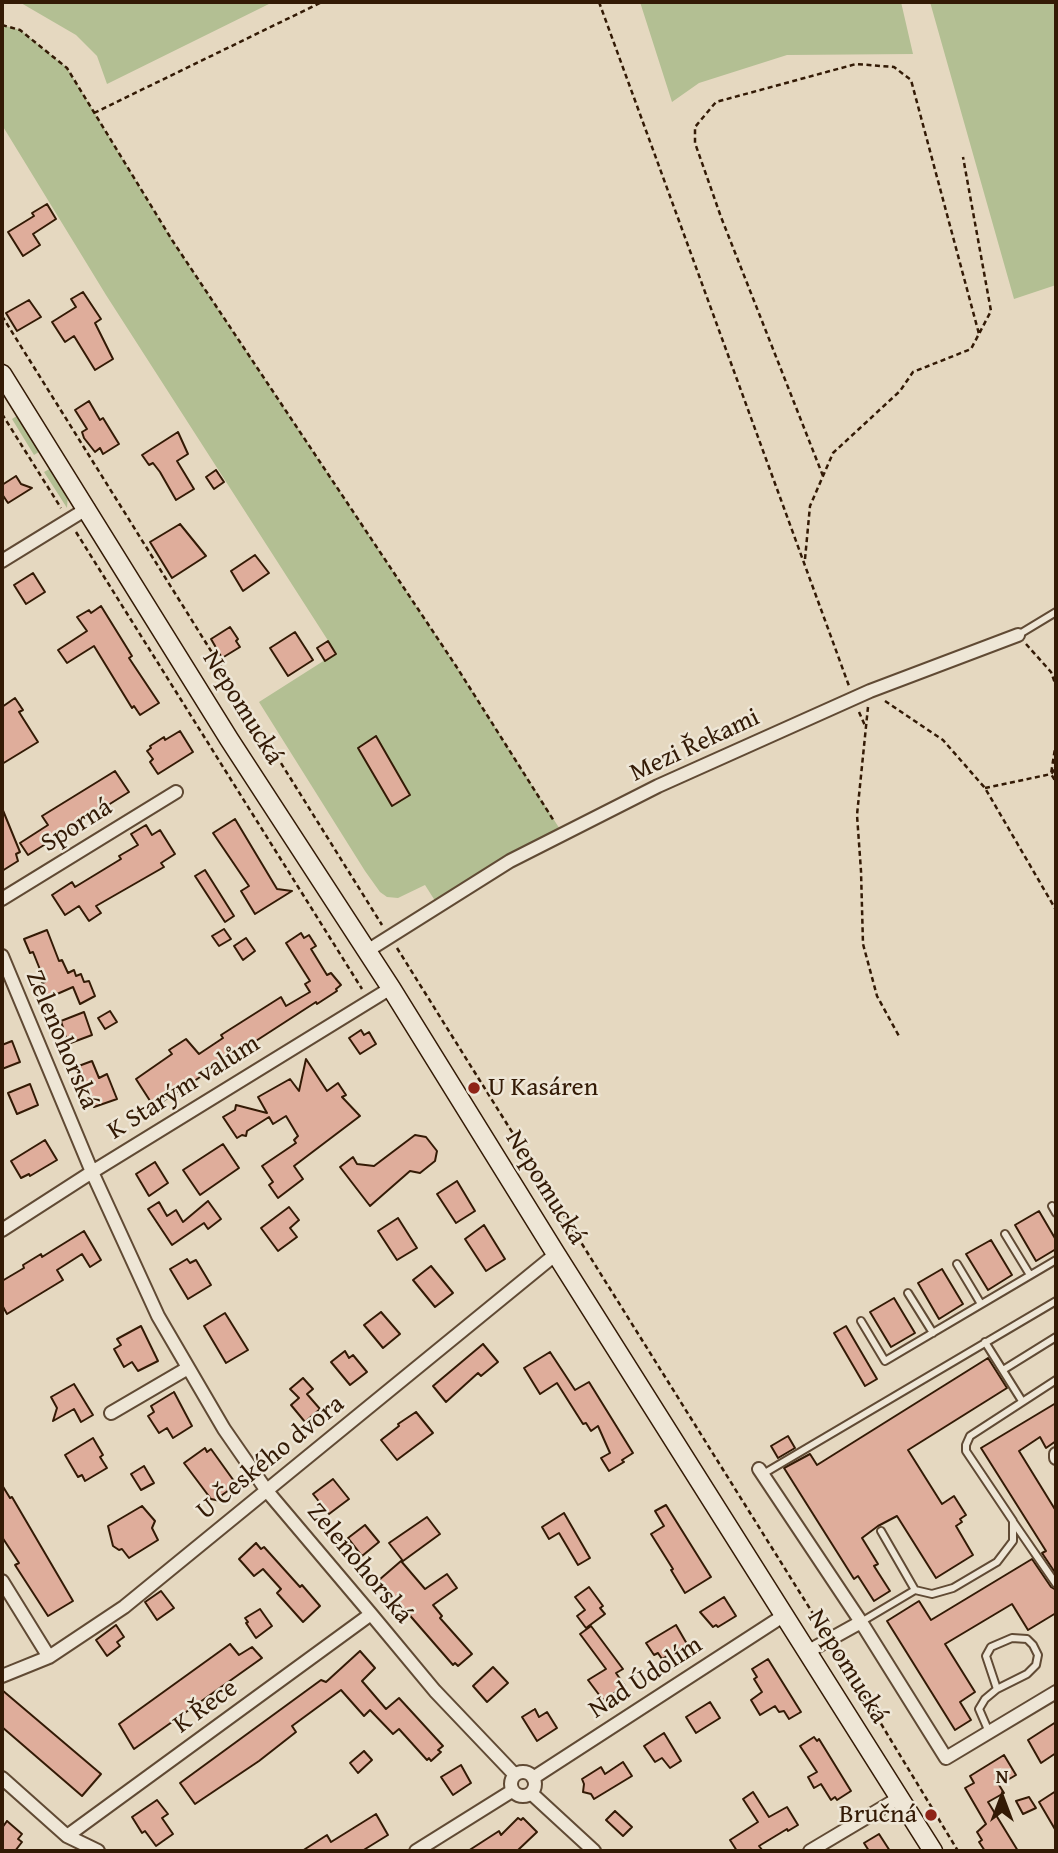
<!DOCTYPE html>
<meta charset="utf-8">
<style>
body{margin:0}
#map{position:relative;width:1058px;height:1853px;overflow:hidden;background:#e5d8c0;font-family:"Gentium Book Plus",serif}
canvas{display:block}
.frame{position:absolute;inset:0;border:4px solid #331a05;pointer-events:none}
.north{position:absolute;left:967px;top:1762px;width:70px;height:70px;-webkit-text-stroke:5px #eee6d6;paint-order:stroke;rotate:0deg;font-size:19px;font-weight:700;line-height:28px;text-align:center;color:#331a05}
.north::after{content:'';display:block;margin:auto;width:24px;height:32px;background:#331a05;clip-path:polygon(50% 0,100% 100%,50% 72%,0 100%)}
</style>
<div id="map">
<canvas width="1058" height="1853"></canvas>
<div class="frame"></div>
<div class="north">N</div>
</div>
<script>
const context = document.querySelector('canvas').getContext('2d');
context.lineJoin = 'round';
function paint(path, color) { context.fillStyle = color; context.fill(path, 'evenodd'); }
const shape = rows => new Path2D(rows.map(r => 'M' + r).join(''));
function stroke(path, color, width, dash) { context.strokeStyle = color; context.lineWidth = width; context.lineCap = dash ? 'butt' : 'round'; context.setLineDash(dash || []); context.stroke(path); }
function label(font, color, halo, rows, align = 'center') {
  context.font = font + ' "Gentium Book Plus",serif'; context.lineWidth = 5; context.setLineDash([]); context.textBaseline = 'middle'; context.strokeStyle = halo; context.fillStyle = color; for (const [text, x, y, turn = 0] of rows) {
    context.save(); context.translate(x, y); context.rotate((+turn || 0) * Math.PI / 180); context.textAlign = isNaN(turn) ? turn : align; if (halo) context.strokeText(text, 0, 0); context.fillText(text, 0, 0); context.restore();
  }
}
paint(shape([
 [23,2,273,2,107,84,97,56,76,35,21,3],
 [640,2,901,2,913,54,787,55,699,83,672,102],
 [930,2,1056,2,1056,285,1014,299],
 [2,25,20,30,67,68,172,240,456,666,563,834,439,907,425,885,398,898,387,897,380,892,365,871,259,702,336,653,106,295,2,125],
 [20,414,42,450,34,455,12,419],
 [53,467,68,493,67,508,44,472]
]), '#b3bf93');
const building = shape([
 [47,204,56,219,33,234,40,245,23,256,8,232,34,216,32,213,47,204],
 [83,292,101,319,95,323,113,359,95,370,74,336,65,342,52,322,76,307,71,299,83,292],
 [29,300,41,317,17,331,6,313,29,300],
 [89,401,100,420,103,418,119,444,103,454,100,448,95,452,84,438,82,432,87,429,75,410,89,401],
 [178,432,188,454,177,461,194,489,176,500,160,472,153,463,149,465,142,455,178,432],
 [216,470,224,482,214,489,206,477,216,470],
 [16,476,21,484,32,488,8,503,2,494,2,485,16,476],
 [180,524,206,556,172,578,150,542,180,524],
 [255,555,269,573,243,591,231,571,255,555],
 [33,573,45,592,26,604,14,585,33,573],
 [101,606,132,656,129,658,159,703,140,715,134,706,132,708,94,646,67,663,58,650,87,631,77,617,89,610,91,613,101,606],
 [230,627,238,639,236,641,240,647,222,658,211,639,230,627],
 [295,632,313,660,288,676,270,648,295,632],
 [328,641,336,654,325,661,317,648,328,641],
 [15,698,23,710,19,712,38,742,2,764,2,707,15,698],
 [180,731,193,752,158,774,150,762,153,759,147,751,151,748,150,746,164,737,165,740,180,731],
 [376,736,410,795,392,806,358,748,376,736],
 [115,771,129,792,28,855,20,843,48,825,42,816,115,771],
 [2,808,20,852,16,854,18,861,2,871,2,808],
 [235,819,277,889,292,891,255,914,241,891,249,886,213,833,235,819],
 [146,825,152,835,160,830,175,854,161,863,164,867,96,906,101,913,89,921,79,906,65,915,52,895,72,882,75,887,121,859,119,856,138,845,131,834,146,825],
 [205,870,234,916,225,922,197,879,195,876,205,870],
 [224,929,231,939,219,946,212,936,224,929],
 [47,930,59,961,62,960,68,973,74,970,76,976,81,974,84,982,89,981,95,996,80,1004,73,987,48,998,42,983,45,982,33,952,30,953,24,939,47,930],
 [301,933,304,938,309,935,316,946,311,949,327,975,331,973,341,985,336,989,337,991,317,1004,316,1002,154,1107,136,1079,172,1054,169,1050,186,1039,199,1054,223,1038,221,1035,281,997,286,1006,310,992,305,984,310,981,286,943,301,933],
 [246,938,255,951,243,960,234,946,246,938],
 [110,1011,117,1022,105,1029,98,1018,110,1011],
 [84,1012,92,1035,68,1044,61,1021,84,1012],
 [361,1030,364,1035,369,1032,376,1044,360,1054,349,1038,361,1030],
 [12,1041,20,1062,2,1069,2,1045,12,1041],
 [306,1059,327,1091,338,1083,346,1095,342,1097,360,1116,294,1166,303,1179,278,1198,269,1185,273,1182,262,1166,296,1143,294,1140,298,1136,286,1116,273,1124,269,1117,247,1131,246,1136,242,1135,237,1138,223,1117,235,1110,236,1105,267,1113,258,1097,290,1079,299,1091,306,1059],
 [92,1061,99,1078,107,1074,117,1099,94,1107,76,1067,92,1061],
 [30,1084,38,1105,17,1114,8,1093,30,1084],
 [415,1135,426,1137,437,1151,435,1161,420,1173,410,1171,370,1206,340,1167,353,1157,357,1164,374,1166,415,1135],
 [45,1140,57,1160,30,1176,29,1174,21,1178,11,1161,45,1140],
 [223,1144,239,1168,200,1195,183,1170,223,1144],
 [155,1162,168,1183,149,1196,136,1174,155,1162],
 [457,1181,475,1211,456,1223,437,1194,457,1181],
 [208,1201,221,1219,208,1229,204,1223,172,1245,148,1209,159,1202,167,1216,176,1210,183,1222,208,1201],
 [289,1207,299,1220,290,1228,297,1237,278,1251,261,1228,289,1207],
 [1039,1211,1056,1240,1056,1249,1036,1261,1015,1225,1039,1211],
 [398,1218,417,1248,397,1260,378,1231,398,1218],
 [484,1225,505,1259,486,1271,465,1239,484,1225],
 [84,1231,101,1260,90,1267,82,1254,57,1270,63,1280,7,1314,2,1305,2,1281,24,1268,23,1265,41,1254,42,1257,84,1231],
 [991,1240,1012,1275,988,1290,966,1254,991,1240],
 [187,1259,190,1263,196,1260,211,1285,188,1299,170,1269,187,1259],
 [431,1266,453,1293,435,1307,413,1280,431,1266],
 [942,1269,963,1304,939,1319,918,1283,942,1269],
 [894,1298,915,1333,891,1347,870,1312,894,1298],
 [381,1312,400,1334,383,1348,364,1325,381,1312],
 [225,1313,248,1350,226,1363,204,1326,225,1313],
 [141,1326,158,1361,138,1371,132,1362,124,1367,114,1349,121,1345,117,1339,141,1326],
 [846,1326,877,1379,865,1386,834,1333,846,1326],
 [483,1344,498,1362,481,1376,478,1373,446,1402,433,1386,483,1344],
 [345,1351,349,1358,353,1355,367,1372,350,1385,331,1362,345,1351],
 [550,1352,575,1390,589,1382,633,1453,622,1460,624,1462,609,1471,601,1458,610,1453,598,1426,591,1431,586,1423,583,1424,557,1383,540,1394,524,1368,550,1352],
 [988,1358,1007,1388,908,1450,942,1504,954,1496,966,1515,960,1519,962,1522,956,1526,973,1555,936,1578,897,1516,878,1526,862,1538,878,1564,874,1566,890,1591,874,1601,858,1576,854,1579,784,1468,810,1454,817,1465,988,1358],
 [303,1378,313,1389,307,1394,320,1409,305,1422,291,1405,299,1398,290,1389,303,1378],
 [74,1384,93,1415,81,1422,74,1409,53,1421,57,1408,51,1397,74,1384],
 [174,1392,192,1426,173,1438,167,1428,159,1433,148,1416,154,1412,151,1406,174,1392],
 [1056,1403,1056,1441,1046,1448,1040,1437,1019,1451,1056,1511,1056,1574,1042,1553,1046,1551,981,1448,1056,1403],
 [416,1412,433,1433,397,1460,381,1440,399,1426,398,1424,416,1412],
 [788,1436,795,1448,778,1458,771,1446,788,1436],
 [93,1438,103,1455,100,1457,107,1468,85,1481,82,1475,78,1477,65,1455,93,1438],
 [205,1448,207,1452,211,1449,234,1481,230,1484,232,1488,222,1495,221,1501,211,1499,184,1463,205,1448],
 [144,1466,154,1483,141,1490,131,1474,144,1466],
 [333,1479,349,1499,329,1514,313,1494,333,1479],
 [2,1485,10,1498,12,1497,73,1601,48,1616,15,1565,19,1563,2,1537,2,1485],
 [666,1505,711,1577,685,1593,671,1570,673,1569,651,1534,664,1526,655,1511,666,1505],
 [142,1506,155,1521,152,1528,158,1540,129,1558,122,1549,119,1550,113,1546,108,1526,142,1506],
 [564,1513,590,1558,578,1565,559,1533,549,1539,542,1527,564,1513],
 [427,1517,440,1534,403,1561,389,1543,427,1517],
 [365,1525,379,1542,362,1556,348,1538,365,1525],
 [256,1543,261,1549,264,1547,300,1587,302,1585,320,1606,303,1622,277,1593,281,1589,263,1569,254,1576,239,1559,256,1543],
 [1032,1559,1051,1587,1056,1590,1056,1613,1028,1630,1012,1604,945,1644,975,1692,960,1702,971,1720,955,1730,887,1621,919,1601,931,1620,1032,1559],
 [401,1561,425,1589,447,1574,457,1588,433,1605,442,1616,440,1618,472,1654,458,1666,455,1663,453,1665,379,1580,401,1561],
 [589,1587,603,1606,600,1608,605,1614,586,1628,577,1616,585,1610,575,1597,589,1587],
 [161,1591,174,1608,157,1620,145,1602,161,1591],
 [724,1597,736,1616,718,1627,716,1625,713,1627,700,1612,724,1597],
 [260,1609,272,1626,256,1638,246,1623,248,1622,245,1618,260,1609],
 [116,1625,124,1637,117,1642,120,1646,107,1656,96,1640,116,1625],
 [676,1625,687,1644,662,1659,658,1653,654,1655,646,1643,676,1625],
 [591,1626,623,1669,616,1673,625,1686,603,1700,588,1680,606,1669,580,1634,591,1626],
 [230,1644,239,1655,252,1647,262,1658,134,1749,119,1724,230,1644],
 [360,1651,375,1668,362,1681,386,1709,399,1698,443,1746,438,1750,441,1752,431,1761,429,1758,427,1760,399,1729,393,1734,370,1710,364,1716,341,1690,292,1726,296,1732,259,1761,195,1804,180,1783,321,1680,326,1682,360,1651],
 [768,1659,801,1712,789,1719,784,1711,779,1712,775,1706,760,1715,751,1700,762,1692,754,1679,757,1677,752,1669,768,1659],
 [493,1667,508,1683,487,1702,473,1686,493,1667],
 [2,1690,101,1774,82,1796,2,1727,2,1690],
 [710,1702,720,1718,696,1733,686,1717,710,1702],
 [535,1709,539,1717,547,1712,557,1728,537,1741,522,1717,535,1709],
 [1056,1722,1056,1753,1041,1763,1028,1740,1056,1722],
 [664,1733,681,1761,670,1768,662,1758,655,1762,644,1746,664,1733],
 [814,1737,817,1741,819,1739,851,1791,837,1800,835,1797,831,1800,821,1784,814,1788,808,1777,817,1772,800,1746,814,1737],
 [364,1751,372,1760,358,1773,350,1763,364,1751],
 [1004,1755,1016,1775,999,1785,1004,1793,988,1802,1018,1851,985,1851,979,1842,982,1840,977,1832,986,1824,965,1788,974,1783,970,1776,1004,1755],
 [623,1762,632,1776,594,1799,591,1794,583,1792,584,1784,582,1779,601,1767,605,1774,623,1762],
 [461,1765,471,1783,453,1795,441,1777,461,1765],
 [1056,1791,1056,1831,1039,1802,1056,1791],
 [753,1792,769,1817,787,1807,798,1825,788,1831,787,1829,759,1846,763,1851,737,1851,730,1840,758,1822,743,1799,753,1792],
 [1029,1797,1036,1808,1023,1814,1016,1801,1029,1797],
 [157,1800,168,1814,162,1818,173,1834,156,1846,145,1831,142,1833,132,1817,157,1800],
 [615,1811,632,1827,623,1836,606,1820,615,1811],
 [376,1814,388,1835,362,1851,302,1851,327,1835,331,1842,376,1814],
 [518,1818,521,1820,523,1818,537,1832,517,1851,468,1851,499,1831,501,1835,518,1818],
 [7,1821,22,1834,18,1839,22,1842,15,1851,2,1851,2,1828,7,1821],
 [879,1834,890,1851,869,1851,864,1843,879,1834]
]);
paint(building, '#dfad9b');
stroke(building, '#331a05', 2);
const lane = shape([
 [1018,635,1056,612],
 [1052,1206,1056,1213],
 [1005,1234,1030,1275],
 [957,1264,981,1304],
 [908,1293,933,1333],
 [861,1321,885,1361,1056,1260],
 [985,1342,1022,1401],
 [1003,1370,1056,1337],
 [763,1474,1056,1301],
 [1014,1523,1056,1584],
 [915,1590,932,1594,953,1588,997,1562,1013,1541,1013,1521,966,1451,966,1445,970,1436,1056,1380],
 [861,1622,915,1590,881,1531],
 [989,1732,979,1709,985,1699,997,1689,1027,1674,1036,1665,1038,1655,1033,1645,1027,1639,1012,1638,991,1647,986,1656,997,1689]
]);
const street = shape([
 [2,561,88,508],
 [2,899,176,792],
 [367,951,510,861,658,786,870,691,1018,635],
 [2,956,92,1172,158,1316,224,1429,267,1491,371,1614,435,1691,515,1775],
 [2,1230,92,1172,391,988],
 [111,1413,188,1368],
 [1056,1454,1056,1458],
 [759,1469,861,1622],
 [2,1581,49,1657],
 [807,1652,861,1622,946,1758,1056,1692],
 [2,1676,49,1657,124,1607,556,1254],
 '511 1784a12 12 0 1 1 24 0a12 12 0 1 1-24 0Z',
 [2,1778,67,1836,98,1851],
 [533,1778,783,1616],
 [531,1793,594,1851],
 [67,1836,371,1614],
 [416,1851,512,1791],
 [810,1851,899,1798]
]);
const secondary = shape([
 [2,374,229,739,391,988,556,1254,933,1851]
]);
stroke(lane, '#604a34', 10);
stroke(street, '#604a34', 16);
stroke(secondary, '#331a05', 21);
stroke(shape([
 [599,2,849,686],
 [2,25,20,30,67,68,172,240,456,666,554,821],
 [94,113,322,2],
 [2,316,382,925],
 [2,414,61,508],
 [823,476,721,217,695,143,695,127,716,102,856,64,894,67,911,80,979,334],
 [76,532,362,989],
 [805,559,810,506,833,453,900,391,913,372,971,349,991,311,963,157],
 [1026,644,1051,672,1056,686],
 [885,701,943,740,985,788,1056,910],
 [868,707,857,815,861,871,863,944,877,996,900,1038],
 [859,712,866,728],
 [1056,742,1051,774,1056,782],
 [985,788,1051,774,1056,768],
 [397,948,822,1628],
 [837,1651,958,1851]
]), '#331a05', 2.5, [5, 3.5]);
stroke(lane, '#eee6d6', 6);
stroke(street, '#eee6d6', 12);
stroke(secondary, '#eee6d6', 18);
for (const [x, y, r, color] of [
 [474,1088,7,"#8f2418"],
 [931,1815,7,"#8f2418"]
]) { const dot = new Path2D(); dot.arc(x, y, r, 0, 2 * Math.PI); context.fillStyle = color; context.fill(dot); stroke(dot, '#eee6d6', 2.5); }
label('26px', '#331a05', '#eee6d6', [
 ["Nepomucká",242,708,58],
 ["Mezi Řekami",695,746,-25],
 ["Sporná",77,826,-32],
 ["Zelenohorská",61,1040,67],
 ["K Starým valům",184,1088,-32],
 ["Nepomucká",545,1188,58],
 ["U Českého dvora",271,1458,-39],
 ["Zelenohorská",359,1564,50],
 ["Nepomucká",847,1667,58],
 ["Nad Údolím",646,1678,-33],
 ["K Řece",206,1707,-36]
]);
label('26px', '#331a05', '#eee6d6', [
 ["U Kasáren",488,1088],
 ["Bručná",917,1815,"right"]
], 'left');
</script>
